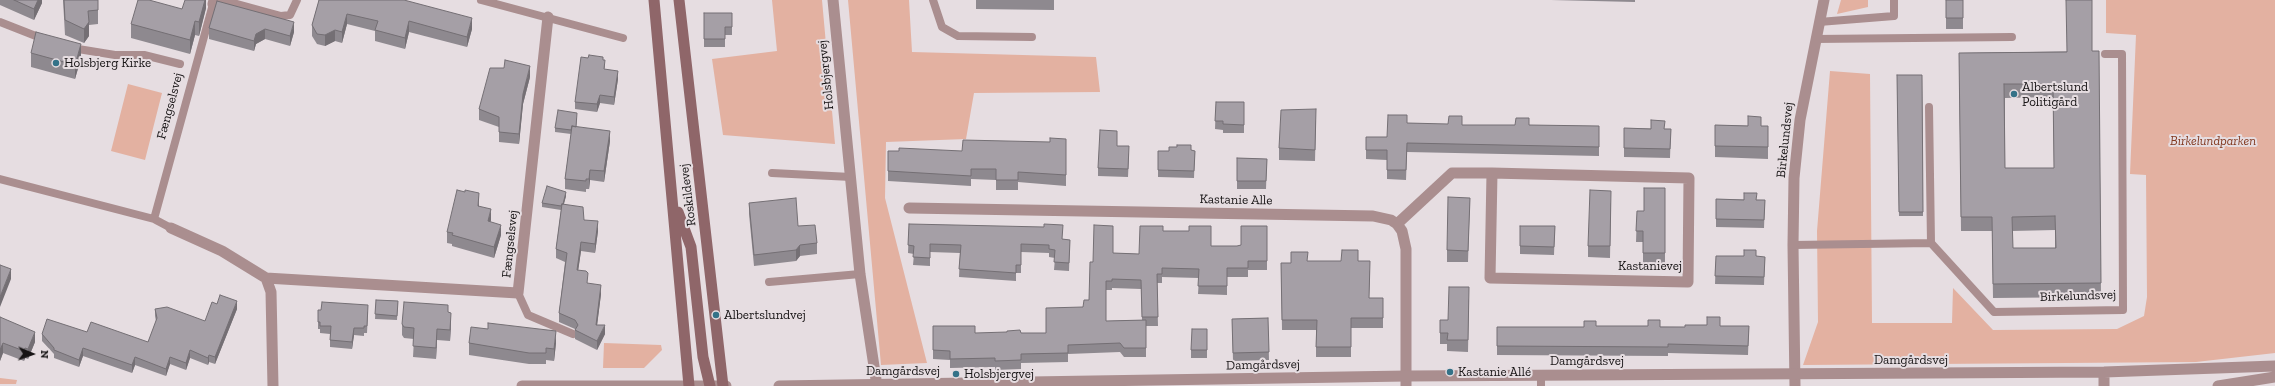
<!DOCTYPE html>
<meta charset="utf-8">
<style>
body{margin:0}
#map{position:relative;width:2275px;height:386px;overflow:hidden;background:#e6dde1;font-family:"Zilla Slab",serif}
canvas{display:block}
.north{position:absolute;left:12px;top:334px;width:40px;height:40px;-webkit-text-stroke:3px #e6dde1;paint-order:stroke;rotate:92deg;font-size:11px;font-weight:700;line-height:16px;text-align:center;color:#161314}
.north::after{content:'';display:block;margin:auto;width:14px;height:18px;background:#161314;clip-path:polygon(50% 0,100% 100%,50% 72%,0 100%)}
</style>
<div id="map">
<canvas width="2275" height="386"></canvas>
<div class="north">N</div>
</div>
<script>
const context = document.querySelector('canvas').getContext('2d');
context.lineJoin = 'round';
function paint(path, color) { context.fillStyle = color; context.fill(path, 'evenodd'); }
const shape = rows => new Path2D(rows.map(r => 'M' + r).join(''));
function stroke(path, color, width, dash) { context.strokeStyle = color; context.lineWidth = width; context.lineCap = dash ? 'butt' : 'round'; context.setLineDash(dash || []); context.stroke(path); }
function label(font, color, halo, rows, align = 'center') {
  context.font = font + ' "Zilla Slab",serif'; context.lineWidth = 4; context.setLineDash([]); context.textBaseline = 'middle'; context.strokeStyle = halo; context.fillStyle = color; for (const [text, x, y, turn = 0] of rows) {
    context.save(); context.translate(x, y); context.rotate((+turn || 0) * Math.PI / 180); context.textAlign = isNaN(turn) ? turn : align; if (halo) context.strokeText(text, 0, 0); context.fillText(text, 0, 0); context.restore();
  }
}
paint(shape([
 [766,0,822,0,835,144,723,135,712,59,777,51,772,0],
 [848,0,909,0,912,52,1096,57,1100,92,974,93,966,139,886,142,885,198,927,363,881,365],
 [1841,0,1868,0,1868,7,1837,14],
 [2106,0,2275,0,2275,353,2196,362,1803,365,1818,322,1817,231,1830,71,1870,74,1872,323,1952,323,1953,288,1993,330,2117,329,2144,316,2147,297,2146,175,2130,174,2136,35,2106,33],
 [128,84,162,93,145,160,111,151],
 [604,343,661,345,662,350,644,368,603,368],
 [0,378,17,380,16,384,0,384]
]), '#e3b1a1');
stroke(shape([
 [222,0,281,16,290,15,297,0],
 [481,0,623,38],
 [933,0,942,27,958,36,1032,37],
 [0,22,46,40],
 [1819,22,1894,16,1894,0],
 [1815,39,2012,37],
 [72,48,115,55,144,55,180,64],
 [1929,107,1931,243],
 [772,173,851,177],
 [0,179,154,219,171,228],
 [154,219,213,4],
 [1793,245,1931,243,1994,312,2123,310,2122,54,2105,54],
 [769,282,860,274],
 [518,293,528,315,573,334],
 [1541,386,1541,375]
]), '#aa8e8f', 8);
stroke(shape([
 [833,0,860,274,877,386],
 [213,4,214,0],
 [909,208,1373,216,1391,220,1397,224,1402,231,1406,249,1406,386],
 [1397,224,1452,173,1492,173,1689,178,1688,282,1490,278,1492,173],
 [171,228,222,251,266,278,271,292,273,386],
 [266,278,518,293,548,17],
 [1795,386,1793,245,1794,178,1800,120,1824,0]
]), '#aa8e8f', 11);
stroke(shape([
 [2104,372,2104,386],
 [522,386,726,386],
 [779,386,1407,376,2104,372,2275,366],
 [2218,386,2275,377]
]), '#aa8e8f', 11);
stroke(shape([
 [654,0,689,386],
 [679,0,723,386],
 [678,212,691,247,703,357,710,386]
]), '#8f6669', 11);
paint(shape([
 [0,0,42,0,42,3,34,20,0,5],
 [63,0,98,0,98,24,89,25,89,36,84,43,65,35],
 [206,0,206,8,199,36,195,35,190,54,131,38,131,24,182,9],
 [319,0,472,29,467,47,409,32,405,49,375,41,375,31,347,24,342,43,335,41,325,46,317,44,312,36,312,25],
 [976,0,1054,0,1054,10,976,9],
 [1551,0,1635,0,1635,2],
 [1946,0,1963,0,1963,29,1946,29],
 [217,1,294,32,290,46,265,39,256,44,254,51,209,39,209,28],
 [704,13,732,13,732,35,725,35,725,47,704,47],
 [2099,51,2101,297,1993,298,1992,231,1961,231,1959,53],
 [2053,97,2054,168,2005,168,2005,98],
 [2055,230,2055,248,2013,248,2012,231],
 [31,53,81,58,75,79,31,67],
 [603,60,605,67,604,69,618,79,614,105,600,103,597,112,575,109,575,102],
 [1897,75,1922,75,1923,216,1899,216],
 [530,77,523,104,519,144,499,142,499,127,479,120,479,109],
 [1216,102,1244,102,1244,133,1223,133,1223,130,1215,129],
 [577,118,576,127,610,141,604,182,590,180,589,189,586,189,586,192,565,189,565,179,571,134,555,132,555,128],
 [1316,120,1315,161,1279,160,1279,148],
 [1407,123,1462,125,1599,126,1599,156,1407,152,1406,180,1387,179,1387,160,1366,159,1366,150,1387,137],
 [1715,125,1761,126,1768,138,1768,159,1715,157],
 [1624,128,1671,129,1670,158,1624,157],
 [1066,139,1066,186,1018,182,1018,190,996,190,996,180,971,179,971,186,888,181,888,151,962,151,1050,142],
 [1117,146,1129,154,1128,177,1098,176,1098,168],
 [1158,151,1195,151,1194,178,1158,177],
 [1237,158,1267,159,1266,189,1237,189],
 [1665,188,1665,264,1643,264,1643,242,1636,242,1637,211,1644,211],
 [566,196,564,204,598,231,595,253,581,251,578,270,588,284,601,294,597,325,605,334,597,350,575,339,575,329,559,322,559,313,565,262,556,258,556,249,561,210,542,207,542,203],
 [1470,198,1468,262,1447,262,1447,250],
 [1716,199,1765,200,1764,228,1716,227],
 [1611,202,1610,258,1588,257,1588,246],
 [749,203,798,226,817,243,817,254,800,256,796,261,754,266,749,214],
 [479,204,479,207,491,220,490,222,501,235,494,258,452,246,452,244,447,243,447,232],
 [909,224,1070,240,1069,271,1054,270,1055,258,1049,257,1049,253,1021,252,1021,273,1016,273,1016,281,959,277,960,253,930,252,930,266,913,265,914,254,908,253],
 [1267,226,1267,270,1248,270,1248,277,1227,277,1227,295,1198,294,1199,278,1162,277,1162,283,1157,283,1158,326,1146,326,1146,357,1124,357,1120,352,1068,354,1068,362,1021,363,1021,369,995,370,995,367,950,368,950,360,933,359,933,326,975,333,1046,333,1083,307,1089,300,1093,262,1113,253,1139,254,1163,231,1211,246,1237,246,1241,245],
 [1112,288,1141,289,1142,320,1106,321,1106,290,1112,290],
 [1520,226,1555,226,1554,255,1520,254],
 [1716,256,1765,257,1764,285,1715,284],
 [1308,261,1358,261,1370,271,1369,298,1383,298,1383,328,1351,328,1351,357,1316,357,1316,330,1282,330,1281,263,1291,263],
 [1469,299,1468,352,1447,351,1447,344,1440,344,1440,333,1448,320],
 [376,300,398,301,397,320,375,319],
 [217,304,237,309,215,364,209,362,208,365,190,358,186,370,170,364,166,376,135,365,132,373,83,356,79,367,54,358,54,354,42,341,42,334,148,342,156,321,155,316,155,309,205,321],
 [368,312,367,333,364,333,364,336,354,335,352,349,330,347,330,334,320,333,320,329,318,329,318,322],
 [448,312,451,324,450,341,437,340,436,359,413,357,414,339,404,338,402,335,402,324],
 [0,317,35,342,28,359,25,358,24,361,3,353,0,361],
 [1268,318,1269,360,1233,361,1232,319],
 [1596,326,1685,327,1720,326,1749,326,1748,355,1668,353,1668,356,1497,355,1497,346,1584,327],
 [1207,329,1207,358,1191,358,1191,350],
 [469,343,556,343,554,361,546,360,546,364,529,364,469,355]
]), '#8e898f');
paint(shape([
 [38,0,42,0,42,3,34,20,34,9],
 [205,0,206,0,206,8,199,36,199,22],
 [347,14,347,24,342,43,342,32],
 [472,18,472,29,467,47,467,37],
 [195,21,195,35,190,54,190,40],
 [409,21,409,32,405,49,405,38],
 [89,22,89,36,84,43,84,29],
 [294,22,294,32,290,46,290,36],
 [265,29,265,39,256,44,254,51,254,41,256,34],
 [335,30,335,41,325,46,325,35],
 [81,44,81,58,75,79,75,65],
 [530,66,530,77,523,104,519,144,519,134,523,94],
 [618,71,618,79,614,105,614,97],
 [600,95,600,103,597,112,597,104],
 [610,131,610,141,604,182,604,171],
 [590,170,590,180,589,189,589,179],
 [566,192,566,196,562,210,562,206],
 [479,193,479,204,478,217,478,206],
 [491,209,491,220,488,232,488,221],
 [598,221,598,231,595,253,595,244],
 [501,225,501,235,494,258,494,247],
 [581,242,581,251,577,279,577,270],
 [800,245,800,256,796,261,796,250],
 [11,269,11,279,0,307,0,297],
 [601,285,601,294,596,334,596,325],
 [237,301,237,309,215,364,215,357],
 [451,313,451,324,450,341,450,330],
 [605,325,605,334,597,350,597,341],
 [354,328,354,335,352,349,352,342],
 [437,329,437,340,436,359,436,348],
 [556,331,556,343,554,361,554,349],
 [35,332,35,342,28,359,28,349],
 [3,343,3,353,0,361,0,350],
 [25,348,25,358,24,361,24,351],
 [83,348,83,356,79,367,79,360],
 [190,350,190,358,186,370,186,363],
 [209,355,209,362,208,365,208,358],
 [135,357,135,365,132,373,132,365],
 [170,357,170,364,166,376,166,369]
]), '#746f74');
const building = shape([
 [14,0,38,0,34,9,14,0],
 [64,0,98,0,98,10,88,11,89,22,84,29,65,20,64,0],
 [138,0,149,0,182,9,185,0,205,0,199,22,195,21,190,40,131,24,138,0],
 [319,0,404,0,472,18,467,37,409,21,405,38,375,30,378,21,347,14,342,32,335,30,325,35,317,34,312,25,319,0],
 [1946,0,1963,0,1963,18,1946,18,1946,0],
 [2066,0,2092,0,2092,51,2099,51,2101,283,1993,284,1992,217,1961,217,1959,53,2067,52,2066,0],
 [2004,84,2053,84,2054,168,2005,168,2004,84],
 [2055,216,2056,248,2013,248,2012,217,2055,216],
 [217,1,294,22,290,36,265,29,256,34,254,41,209,28,217,1],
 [704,13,732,13,732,27,725,27,725,39,704,39,704,13],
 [36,32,81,44,75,65,31,53,36,32],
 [589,55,603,57,603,60,605,60,604,69,618,71,614,97,600,95,597,104,575,102,581,57,588,58,589,55],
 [505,60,530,66,523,94,519,134,499,132,499,117,479,109,490,68,504,68,505,60],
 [1897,75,1922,75,1923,212,1899,212,1897,75],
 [1216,102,1244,102,1244,125,1223,124,1223,121,1215,121,1216,102],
 [1316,109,1315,150,1279,148,1281,110,1316,109],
 [558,110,577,113,576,127,572,126,571,130,555,128,558,110],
 [1388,115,1407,115,1407,123,1448,124,1449,116,1462,116,1462,125,1515,125,1516,118,1529,118,1529,125,1599,126,1599,147,1407,143,1406,170,1387,170,1387,150,1366,150,1366,137,1387,137,1388,115],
 [1748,116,1761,117,1761,126,1768,126,1768,147,1715,146,1715,125,1748,126,1748,116],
 [1651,120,1665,121,1664,129,1671,129,1670,149,1624,148,1624,128,1651,129,1651,120],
 [572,126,610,131,604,171,590,170,589,179,586,179,586,181,565,179,572,126],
 [1100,130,1117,131,1117,146,1129,146,1128,169,1098,168,1100,130],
 [1050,138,1066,139,1066,175,1018,172,1018,180,996,180,996,169,971,169,971,176,888,171,888,151,899,151,899,148,962,151,963,140,1050,142,1050,138],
 [1177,145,1191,145,1191,150,1195,151,1194,171,1158,170,1158,151,1169,151,1169,147,1177,147,1177,145],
 [1237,158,1267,159,1266,181,1237,181,1237,158],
 [547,186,566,192,563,204,562,204,561,206,542,203,547,186],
 [1644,188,1665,188,1665,253,1643,253,1643,231,1636,231,1637,211,1644,211,1644,188],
 [457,190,465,192,465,190,479,193,478,206,491,209,488,221,501,225,494,247,452,235,453,233,447,232,457,190],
 [1590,190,1611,191,1610,246,1588,246,1590,190],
 [1744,193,1757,193,1756,200,1765,200,1764,220,1716,219,1716,199,1744,200,1744,193],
 [1448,197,1470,198,1468,251,1447,250,1448,197],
 [796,198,798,226,815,225,817,243,800,245,796,250,754,255,749,203,796,198],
 [562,204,583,207,584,220,598,221,595,244,581,242,577,270,586,271,588,273,587,283,601,285,596,325,605,325,597,341,575,330,578,325,575,320,559,313,567,253,556,249,562,204],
 [909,224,1044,227,1044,224,1063,225,1062,239,1070,240,1069,263,1054,262,1055,250,1049,249,1049,245,1021,244,1021,265,1016,265,1016,273,959,269,961,245,930,244,930,258,913,257,914,246,908,245,909,224],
 [1094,225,1113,226,1113,253,1139,254,1140,226,1163,226,1163,231,1189,231,1189,226,1211,226,1211,246,1237,246,1241,245,1241,226,1267,226,1267,261,1248,261,1248,268,1227,268,1227,286,1198,286,1199,269,1162,268,1162,274,1157,274,1158,317,1142,317,1141,280,1112,279,1112,281,1106,281,1106,321,1146,320,1146,348,1124,348,1120,343,1068,345,1068,353,1021,354,1021,360,995,361,995,358,950,359,950,351,933,350,933,326,975,326,975,333,1007,332,1007,331,1020,330,1021,333,1046,333,1046,308,1083,307,1084,300,1089,300,1090,262,1093,262,1094,225],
 [1520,226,1555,226,1554,247,1520,246,1520,226],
 [1342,250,1358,250,1358,261,1370,261,1369,298,1383,298,1383,318,1351,318,1351,347,1316,347,1317,320,1282,320,1281,263,1291,263,1291,252,1308,252,1307,261,1341,261,1342,250],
 [1744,250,1756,250,1756,256,1765,257,1764,277,1715,276,1716,256,1744,256,1744,250],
 [0,265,11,269,0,297,0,265],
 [1449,287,1469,287,1468,340,1447,340,1448,333,1440,333,1440,320,1448,320,1449,287],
 [220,295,237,301,215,357,209,355,208,358,190,350,186,363,170,357,166,369,135,357,132,365,83,348,79,360,54,350,54,348,42,334,47,319,87,332,91,322,148,342,157,318,155,309,167,307,205,321,212,302,217,304,220,295],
 [376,300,398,301,397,316,375,314,376,300],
 [322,302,368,305,367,326,364,326,364,328,354,328,352,342,330,340,331,326,320,326,320,322,318,322,318,310,321,310,322,302],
 [404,302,448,305,448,312,451,313,450,330,437,329,436,348,413,346,414,328,404,327,402,324,404,302],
 [0,317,35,332,28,349,25,348,24,351,3,343,0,350,0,317],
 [1707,317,1720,317,1720,326,1749,326,1748,346,1668,344,1668,347,1497,346,1497,327,1584,327,1584,321,1596,321,1596,326,1648,326,1648,320,1660,320,1660,327,1685,327,1685,325,1707,325,1707,317],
 [1268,318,1269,352,1233,353,1232,319,1268,318],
 [488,323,556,331,554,349,546,348,546,353,529,353,469,343,471,327,488,329,488,323],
 [1192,329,1207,329,1207,350,1191,350,1192,329]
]);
paint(building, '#a59fa6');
stroke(building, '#746f74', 1);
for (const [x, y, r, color] of [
 [56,63,4,"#347288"],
 [2014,94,4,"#347288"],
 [716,315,4,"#347288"],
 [1450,372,4,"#347288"],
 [956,374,4,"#347288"]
]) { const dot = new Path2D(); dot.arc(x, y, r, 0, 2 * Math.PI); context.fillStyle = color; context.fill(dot); stroke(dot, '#e6dde1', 1.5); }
label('13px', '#161314', '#e6dde1', [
 ["Holsbjerg Kirke",64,63],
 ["Albertslund",2022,87],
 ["Politigård",2022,102],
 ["Albertslundvej",724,315],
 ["Kastanie Allé",1458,372],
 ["Holsbjergvej",964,374]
], 'left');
label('13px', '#161314', '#e6dde1', [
 ["Holsbjergvej",826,75,-96],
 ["Fængselsvej",170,106,-75],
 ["Birkelundsvej",1785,140,-84],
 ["Roskildevej",688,195,-97],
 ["Kastanie Alle",1236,200,1],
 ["Fængselsvej",510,244,-84],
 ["Kastanievej",1650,266],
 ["Birkelundsvej",2078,296,-2],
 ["Damgårdsvej",1911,360],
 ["Damgårdsvej",1587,361],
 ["Damgårdsvej",1263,365,-1],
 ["Damgårdsvej",903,371]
]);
label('italic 13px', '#823920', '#e6dde1', [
 ["Birkelundparken",2213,141]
]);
</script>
